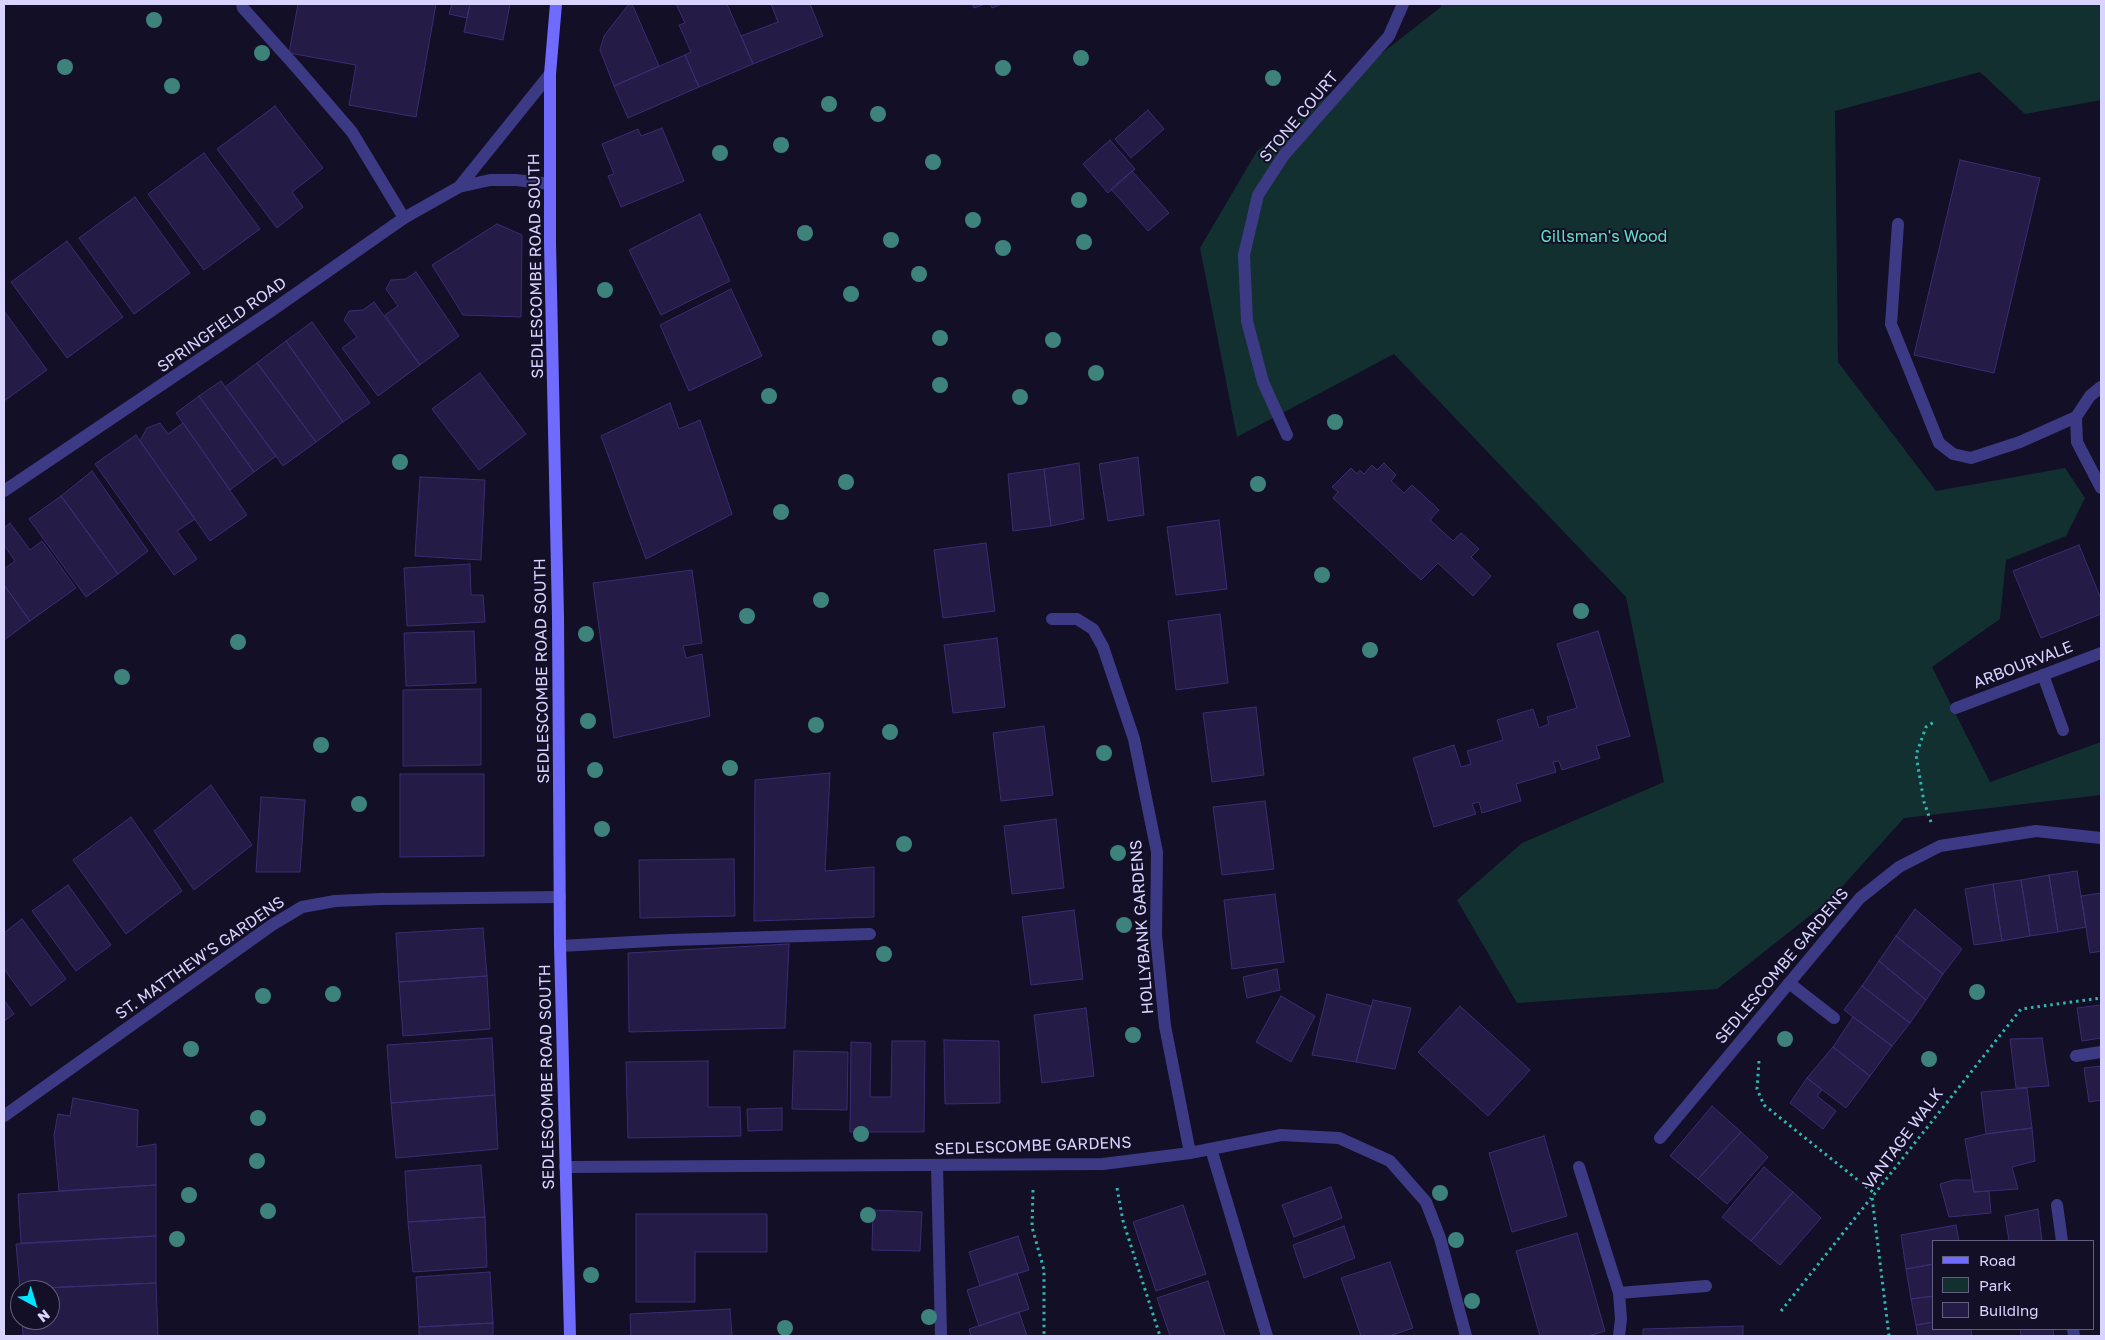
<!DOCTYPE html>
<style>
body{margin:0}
#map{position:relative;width:2105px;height:1340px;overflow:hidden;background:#130f26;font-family:"Golos Text",sans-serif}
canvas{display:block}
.frame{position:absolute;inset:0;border:5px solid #d9d4ff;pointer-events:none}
.legend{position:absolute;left:1932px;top:1240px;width:162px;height:90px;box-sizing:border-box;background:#130f26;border:1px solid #625e7d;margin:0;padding:6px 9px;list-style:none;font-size:15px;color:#d9d4ff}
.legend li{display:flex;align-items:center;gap:10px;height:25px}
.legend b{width:25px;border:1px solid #625e7d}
.north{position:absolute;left:10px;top:1280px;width:50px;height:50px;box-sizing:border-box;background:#130f26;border:1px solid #625e7d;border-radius:50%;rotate:141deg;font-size:14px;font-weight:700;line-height:20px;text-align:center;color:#d9d4ff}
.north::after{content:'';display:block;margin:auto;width:18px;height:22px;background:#00e5ff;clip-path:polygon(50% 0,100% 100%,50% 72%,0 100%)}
</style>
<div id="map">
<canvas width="2105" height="1340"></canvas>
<div class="frame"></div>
<ul class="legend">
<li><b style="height:6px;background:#6f6bff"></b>Road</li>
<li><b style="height:14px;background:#12302f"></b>Park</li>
<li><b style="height:14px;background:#241b47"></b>Building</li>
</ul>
<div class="north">N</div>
</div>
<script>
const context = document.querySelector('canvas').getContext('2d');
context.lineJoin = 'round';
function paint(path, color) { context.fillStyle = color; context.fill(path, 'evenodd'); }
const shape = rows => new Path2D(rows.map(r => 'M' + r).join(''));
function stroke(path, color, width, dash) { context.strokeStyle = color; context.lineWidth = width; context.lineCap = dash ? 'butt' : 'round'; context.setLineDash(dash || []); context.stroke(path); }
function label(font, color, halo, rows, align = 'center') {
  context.font = font + ' "Golos Text",sans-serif'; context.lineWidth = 4; context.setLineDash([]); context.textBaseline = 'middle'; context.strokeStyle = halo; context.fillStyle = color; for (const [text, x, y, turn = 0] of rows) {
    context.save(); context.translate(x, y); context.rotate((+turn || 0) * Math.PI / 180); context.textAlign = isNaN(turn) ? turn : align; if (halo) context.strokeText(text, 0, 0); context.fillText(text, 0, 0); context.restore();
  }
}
paint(shape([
 [1441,4,2101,4,2101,100,2025,114,1980,72,1835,111,1838,362,1936,491,2065,468,2085,498,2066,536,2006,560,2000,619,1932,667,1990,782,2101,742,2101,795,1904,818,1831,899,1717,989,1517,1003,1457,900,1522,843,1664,782,1626,597,1394,354,1237,437,1200,248,1257,151,1441,7]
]), '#12302f');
const building = shape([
 [298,4,436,4,416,117,349,105,356,65,289,53,298,4],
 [452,4,470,4,467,18,449,14,452,4],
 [470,4,510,4,503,40,464,32,470,4],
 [629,4,632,4,659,66,614,86,600,50,604,36,629,4],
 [676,4,727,4,753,64,699,87,685,55,691,52,679,25,685,23,676,4],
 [771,4,810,4,823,36,753,64,741,36,778,22,771,4],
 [972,4,985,4,974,8,972,4],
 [990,4,1002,4,992,8,990,4],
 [685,55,699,87,628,118,614,86,685,55],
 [275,106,323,168,292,192,303,207,277,228,217,149,275,106],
 [1148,110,1164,129,1131,158,1115,139,1148,110],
 [662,128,684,181,621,207,608,176,614,174,602,144,638,129,641,136,662,128],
 [1110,140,1135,169,1108,193,1083,164,1110,140],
 [204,153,260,229,204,270,148,194,204,153],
 [1960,160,2040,178,1994,373,1914,355,1960,160],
 [1132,171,1169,213,1148,231,1111,189,1132,171],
 [135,197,190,273,134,314,79,238,135,197],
 [700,214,730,281,661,315,629,250,700,214],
 [497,224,522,235,521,317,463,315,432,265,497,224],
 [67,241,123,317,67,358,11,282,67,241],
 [416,272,459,336,420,365,385,315,398,306,386,289,391,280,406,279,416,272],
 [731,289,762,356,689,391,660,325,731,289],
 [374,302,420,365,378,396,342,348,357,337,344,320,349,311,363,310,374,302],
 [4,311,47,370,4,401,4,311],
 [312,322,370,403,343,422,286,341,312,322],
 [286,341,343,422,316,442,257,363,286,341],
 [257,363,316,442,283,466,225,387,257,363],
 [480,373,526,434,479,470,432,409,480,373],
 [221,381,276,456,254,472,199,396,221,381],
 [199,396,254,472,230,490,176,413,199,396],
 [670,403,679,429,700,420,732,514,646,559,601,436,670,403],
 [160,423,168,434,183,423,247,515,210,541,140,441,147,428,160,423],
 [136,435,195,519,177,531,197,559,174,575,95,464,136,435],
 [1138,457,1144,515,1108,521,1099,464,1138,457],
 [1079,463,1084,519,1051,526,1044,469,1079,463],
 [1384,463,1396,475,1391,481,1404,493,1412,485,1439,510,1430,520,1453,541,1461,533,1479,549,1471,557,1491,576,1473,596,1438,563,1421,580,1333,498,1338,492,1332,487,1351,468,1357,474,1360,470,1364,474,1372,465,1377,470,1384,463],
 [1044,469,1051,526,1013,531,1008,474,1044,469],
 [92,471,148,551,118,574,61,496,92,471],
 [420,477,485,480,481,560,415,556,420,477],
 [61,496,118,574,86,597,29,519,61,496],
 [1219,520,1227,589,1176,595,1167,527,1219,520],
 [10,523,30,550,42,541,76,588,30,621,4,585,4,569,15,561,4,545,4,528,10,523],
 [986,543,995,611,943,618,934,550,986,543],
 [2079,545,2101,599,2101,614,2041,638,2013,571,2079,545],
 [470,564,471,595,483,595,485,622,407,626,404,568,470,564],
 [692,570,702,643,683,646,686,658,702,654,710,716,614,738,593,583,692,570],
 [4,585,30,621,4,640,4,585],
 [1220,614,1228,683,1176,690,1168,621,1220,614],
 [474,631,476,683,406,686,404,633,474,631],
 [1598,631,1630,736,1596,746,1600,758,1562,770,1559,761,1553,762,1556,772,1516,784,1521,801,1482,813,1479,802,1472,804,1476,814,1434,827,1413,758,1454,745,1461,767,1471,764,1467,751,1503,740,1497,720,1533,709,1539,728,1549,724,1547,717,1577,708,1557,644,1598,631],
 [997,638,1005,707,953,713,944,645,997,638],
 [481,689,481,765,403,766,403,690,481,689],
 [1256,707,1264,775,1212,782,1203,713,1256,707],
 [1044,726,1053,795,1001,801,993,733,1044,726],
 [830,773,825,871,874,867,874,917,754,921,755,780,830,773],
 [400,774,484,774,484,856,400,857,400,774],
 [211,785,252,845,194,890,154,831,211,785],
 [261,797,305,800,300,872,256,872,261,797],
 [1265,801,1274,869,1222,875,1213,807,1265,801],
 [131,817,182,891,126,934,73,860,131,817],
 [1056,819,1064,888,1012,894,1004,826,1056,819],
 [734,859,735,916,640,918,639,860,734,859],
 [2077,871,2086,927,2058,932,2049,875,2077,871],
 [2049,875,2058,932,2030,936,2021,880,2049,875],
 [2021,880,2030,936,2002,941,1993,884,2021,880],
 [1993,884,2002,941,1974,945,1965,889,1993,884],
 [68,885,111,945,76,971,32,911,68,885],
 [2101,893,2101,951,2090,953,2081,896,2101,893],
 [1275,894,1284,962,1232,969,1224,900,1275,894],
 [1915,909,1962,949,1943,974,1896,936,1915,909],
 [1074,910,1083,979,1031,985,1022,917,1074,910],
 [22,919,66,979,31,1006,4,969,4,933,22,919],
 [483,928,487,976,399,982,396,933,483,928],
 [1896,936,1943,974,1926,1000,1879,961,1896,936],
 [789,944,785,1028,629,1032,628,953,789,944],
 [1879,961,1926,1000,1910,1023,1862,986,1879,961],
 [1277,969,1280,990,1247,998,1243,977,1277,969],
 [487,976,490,1029,403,1036,399,982,487,976],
 [1862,986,1910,1023,1892,1046,1844,1010,1862,986],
 [1327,994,1371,1006,1356,1062,1312,1055,1327,994],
 [1281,996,1315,1016,1291,1062,1256,1042,1281,996],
 [4,1000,14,1014,4,1021,4,1000],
 [1373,1000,1411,1008,1395,1069,1356,1062,1373,1000],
 [2101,1005,2101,1038,2082,1041,2077,1008,2101,1005],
 [1460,1006,1530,1070,1488,1116,1418,1052,1460,1006],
 [1086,1008,1094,1076,1042,1083,1034,1015,1086,1008],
 [1853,1017,1892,1046,1870,1076,1833,1047,1853,1017],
 [492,1038,495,1095,391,1103,387,1045,492,1038],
 [2042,1038,2049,1086,2016,1088,2010,1039,2042,1038],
 [944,1040,999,1041,1000,1103,945,1104,944,1040],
 [892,1041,925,1041,924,1132,850,1132,851,1042,871,1043,870,1097,891,1097,892,1041],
 [1833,1047,1870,1076,1846,1108,1807,1078,1833,1047],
 [794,1051,848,1052,847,1110,792,1109,794,1051],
 [708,1061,708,1107,740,1107,741,1136,628,1138,626,1062,708,1061],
 [2101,1066,2101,1100,2089,1102,2084,1068,2101,1066],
 [1807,1078,1822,1090,1817,1096,1836,1111,1823,1129,1790,1103,1807,1078],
 [2027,1088,2032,1128,1986,1134,1981,1092,2027,1088],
 [495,1095,498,1149,396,1158,391,1103,495,1095],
 [73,1098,138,1110,137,1147,156,1144,156,1185,59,1191,54,1135,58,1114,70,1116,73,1098],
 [1712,1106,1741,1132,1698,1179,1670,1156,1712,1106],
 [782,1108,782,1130,748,1131,747,1109,782,1108],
 [2032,1128,2035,1161,2012,1167,2018,1189,1974,1192,1965,1139,1986,1134,2032,1128],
 [1741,1132,1768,1157,1727,1204,1698,1179,1741,1132],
 [1544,1136,1567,1216,1512,1232,1489,1153,1544,1136],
 [481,1165,485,1217,408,1222,405,1171,481,1165],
 [1764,1167,1793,1192,1751,1241,1722,1217,1764,1167],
 [1954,1180,1972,1180,1974,1192,1989,1191,1991,1213,1949,1217,1940,1184,1954,1180],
 [156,1185,156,1236,21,1243,18,1194,156,1185],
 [1331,1187,1342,1218,1294,1237,1282,1205,1331,1187],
 [1793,1192,1821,1218,1780,1265,1751,1241,1793,1192],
 [1183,1205,1206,1274,1156,1291,1133,1222,1183,1205],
 [2038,1209,2042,1241,2009,1241,2005,1216,2038,1209],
 [873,1210,922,1212,920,1251,872,1250,873,1210],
 [636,1214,767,1214,767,1252,695,1252,695,1302,636,1302,636,1214],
 [485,1217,487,1267,413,1272,408,1222,485,1217],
 [1956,1225,1959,1241,1934,1241,1934,1264,1906,1269,1901,1235,1956,1225],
 [1344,1226,1355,1258,1304,1278,1293,1245,1344,1226],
 [1577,1233,1605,1331,1588,1336,1540,1336,1516,1251,1577,1233],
 [156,1236,156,1283,20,1289,16,1244,156,1236],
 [1018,1236,1029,1270,980,1286,969,1252,1018,1236],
 [1390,1262,1413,1328,1389,1336,1361,1336,1341,1278,1390,1262],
 [1934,1264,1934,1296,1911,1299,1906,1269,1934,1264],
 [490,1272,493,1323,419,1327,416,1277,490,1272],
 [1017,1273,1029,1309,979,1326,967,1290,1017,1273],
 [1208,1281,1225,1336,1170,1336,1157,1298,1208,1281],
 [156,1283,158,1336,23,1336,22,1320,50,1320,50,1290,20,1289,156,1283],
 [1934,1296,1934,1322,1916,1325,1911,1299,1934,1296],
 [730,1309,732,1336,631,1336,630,1314,730,1309],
 [1019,1312,1027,1336,971,1336,969,1329,1019,1312],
 [1934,1322,1934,1329,1971,1329,1972,1336,1918,1336,1916,1325,1934,1322],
 [493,1323,493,1336,419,1336,419,1327,493,1323],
 [1743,1326,1743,1336,1643,1336,1643,1329,1743,1326],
 [2020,1329,2053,1329,2054,1336,2021,1336,2020,1329]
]);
paint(building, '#241b47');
stroke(building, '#3b2d73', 1);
stroke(shape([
 [1931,822,1924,802,1916,755,1926,727,1934,722],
 [1759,1061,1757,1089,1764,1105,1874,1193],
 [1117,1188,1123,1221,1160,1336],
 [1033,1190,1032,1227,1044,1270,1044,1336],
 [1781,1311,1871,1198],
 [1889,1336,1872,1197,2021,1009,2101,998]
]), '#2fb8b0', 3, [2.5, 4]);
stroke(shape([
 [242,4,243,8,296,67,352,132,404,218],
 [1898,224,1891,324,1939,443,1953,454,1971,458,2020,442,2076,417],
 [2043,675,2063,730],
 [560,946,670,940,870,934],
 [1789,983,1834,1018],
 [2076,1056,2101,1052],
 [1211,1149,1267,1336],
 [937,1166,941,1336],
 [1579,1167,1619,1293,1621,1319,1619,1336],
 [2057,1205,2062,1241],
 [1619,1293,1706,1286],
 [2073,1329,2074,1336]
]), '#3d3a85', 12);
stroke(shape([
 [459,187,550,74],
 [2101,387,2090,396,2076,417,2077,442,2101,488],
 [1287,435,1263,382,1247,321,1244,255,1258,195,1284,155,1389,36,1403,4],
 [4,491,274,309,404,218,459,187,490,180,516,180,550,184],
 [1052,619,1077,619,1093,629,1103,647,1134,739,1157,852,1156,935,1165,1026,1190,1153],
 [1956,708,2101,653],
 [4,1116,272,925,302,907,335,901,381,899,560,897],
 [1660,1138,1860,898,1899,867,1940,846,2036,831,2101,838],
 [565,1167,1103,1164,1190,1153,1281,1135,1339,1138,1390,1161,1426,1202,1440,1238,1466,1336]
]), '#3d3a85', 12);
stroke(shape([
 [556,4,550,74,550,243,558,617,560,946,570,1336]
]), '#6f6bff', 12);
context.fillStyle = '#3d827b';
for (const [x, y] of [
 [154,20],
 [262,53],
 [1081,58],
 [65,67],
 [1003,68],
 [1273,78],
 [172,86],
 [829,104],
 [878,114],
 [781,145],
 [720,153],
 [933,162],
 [1079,200],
 [973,220],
 [805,233],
 [891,240],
 [1084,242],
 [1003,248],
 [919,274],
 [605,290],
 [851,294],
 [940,338],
 [1053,340],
 [1096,373],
 [940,385],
 [769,396],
 [1020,397],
 [1335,422],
 [400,462],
 [846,482],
 [1258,484],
 [781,512],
 [1322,575],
 [821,600],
 [1581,611],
 [747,616],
 [586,634],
 [238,642],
 [1370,650],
 [122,677],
 [588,721],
 [816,725],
 [890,732],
 [321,745],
 [1104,753],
 [730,768],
 [595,770],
 [359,804],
 [602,829],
 [904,844],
 [1118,853],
 [1124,925],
 [884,954],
 [1977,992],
 [333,994],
 [263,996],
 [1133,1035],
 [1785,1039],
 [191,1049],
 [1929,1059],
 [258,1118],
 [861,1134],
 [257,1161],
 [1440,1193],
 [189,1195],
 [268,1211],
 [868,1215],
 [177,1239],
 [1456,1240],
 [591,1275],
 [1472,1301],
 [929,1317],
 [785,1328]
]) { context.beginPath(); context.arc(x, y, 8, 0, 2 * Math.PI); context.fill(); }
label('16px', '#d9d4ff', '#130f26', [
 ["STONE COURT",1299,117,-50],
 ["SEDLESCOMBE ROAD SOUTH",536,266,-91],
 ["SPRINGFIELD ROAD",222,325,-35],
 ["ARBOURVALE",2023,665,-21],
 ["SEDLESCOMBE ROAD SOUTH",542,671,-91],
 ["HOLLYBANK GARDENS",1142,927,-94],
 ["ST. MATTHEW'S GARDENS",200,958,-35],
 ["SEDLESCOMBE GARDENS",1782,966,-50],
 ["SEDLESCOMBE ROAD SOUTH",547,1077,-91],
 ["VANTAGE WALK",1903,1139,-53],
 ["SEDLESCOMBE GARDENS",1033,1146,-2]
]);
label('16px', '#5fe0c0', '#130f26', [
 ["Gillsman's Wood",1604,237]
]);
</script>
